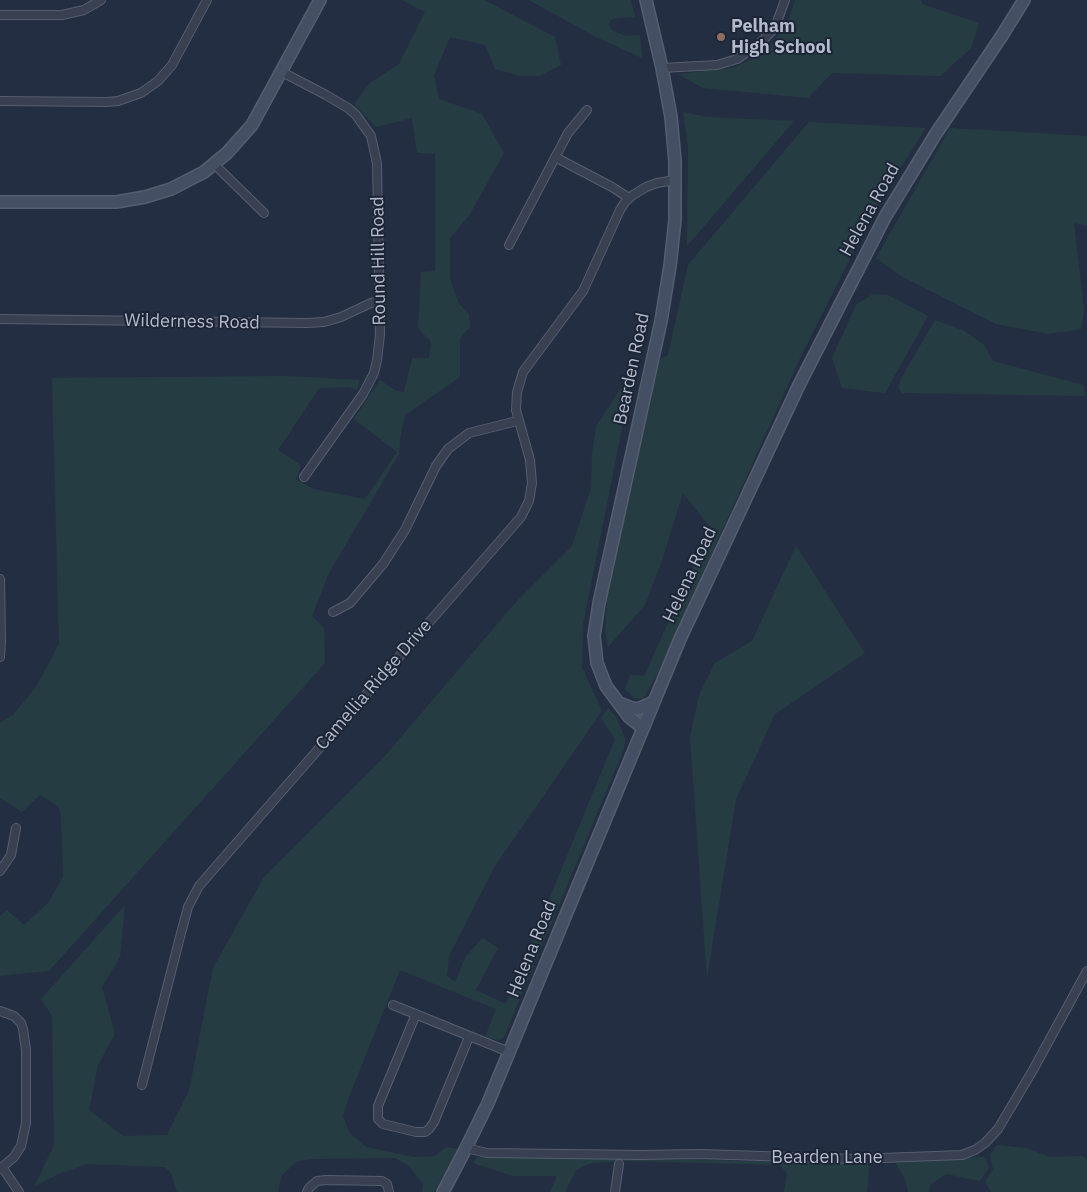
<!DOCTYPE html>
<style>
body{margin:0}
canvas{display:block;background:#232e42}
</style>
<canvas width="1087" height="1192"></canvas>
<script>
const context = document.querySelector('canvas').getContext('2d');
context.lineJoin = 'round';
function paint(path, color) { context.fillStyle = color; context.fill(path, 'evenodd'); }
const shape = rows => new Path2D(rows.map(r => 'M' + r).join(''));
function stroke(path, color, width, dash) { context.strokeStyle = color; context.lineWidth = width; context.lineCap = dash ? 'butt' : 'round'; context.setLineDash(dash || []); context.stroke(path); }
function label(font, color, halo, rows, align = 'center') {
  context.font = font + ' "IBM Plex Sans",sans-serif'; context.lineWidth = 4; context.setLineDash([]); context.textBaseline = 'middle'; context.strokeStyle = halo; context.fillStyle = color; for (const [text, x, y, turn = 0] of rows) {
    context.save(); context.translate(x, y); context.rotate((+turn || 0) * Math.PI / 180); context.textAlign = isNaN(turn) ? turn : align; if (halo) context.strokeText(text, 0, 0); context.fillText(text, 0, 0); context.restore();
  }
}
paint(shape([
 [402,0,484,0,555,37,561,65,539,76,520,76,495,69,485,45,450,37,434,75,439,99,482,114,504,153,470,214,450,238,450,279,458,302,469,315,470,327,460,338,460,377,405,415,400,439,399,454,329,573,312,616,324,628,325,663,49,971,0,976,0,916,7,910,24,925,48,903,63,877,61,815,58,806,40,795,22,812,0,798,0,723,13,715,36,687,59,644,52,378,287,376,360,380,357,390,348,387,319,388,278,450,301,465,296,479,313,489,365,499,397,452,354,419,380,380,396,391,404,392,412,358,429,358,431,342,418,328,421,272,435,271,435,154,417,153,412,118,376,127,354,104,370,83,399,64,425,12],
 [529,0,631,0,635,17,612,19,608,24,612,30,626,36,640,35,642,58,594,36],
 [795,0,921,0,922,4,979,23,971,48,940,76,832,73,808,98,703,88,678,74,733,68,767,52,788,21],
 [683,112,707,117,794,121,687,246,688,146],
 [809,122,926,128,878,203,800,358,658,673,643,699,634,698,625,689,630,675,644,676,711,528,683,493,662,560,645,605,608,647,605,631,608,590,657,361,668,355,688,265],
 [950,128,1087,136,1087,226,1074,223,1084,310,1081,329,1048,334,996,324,901,276,876,258],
 [873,294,888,295,928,316,885,393,842,388,832,358,856,305],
 [935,320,964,331,984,345,993,361,1083,385,1086,396,902,393,898,387,902,377],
 [631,383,583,624,582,667,602,711,495,866,449,956,447,976,455,982,466,956,483,938,498,948,476,990,506,1004,615,739,601,718,608,708,617,718,625,738,624,749,504,1037,499,1040,485,1037,496,1009,400,970,349,1097,343,1116,349,1132,366,1147,414,1157,435,1156,446,1147,458,1149,434,1192,422,1192,423,1184,409,1166,395,1158,375,1158,310,1159,296,1162,281,1176,278,1192,177,1192,171,1173,165,1167,87,1164,58,1174,34,1187,54,1145,52,1016,41,999,125,905,120,957,102,987,115,1034,98,1065,89,1110,123,1136,167,1135,189,1091,213,968,264,877,384,757,517,601,572,546,591,488,592,453,596,427,622,386],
 [796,546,865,653,775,714,736,799,707,978,690,737,699,695,715,663,752,641],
 [997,1145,1026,1148,1050,1157,1083,1156,1087,1160,1087,1192,991,1192,985,1182,993,1169,990,1155],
 [477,1157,837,1162,870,1161,867,1192,784,1192,787,1174,780,1165,621,1161,591,1163,576,1170,565,1192,550,1192,557,1176,513,1176,473,1163],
 [984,1157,989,1167,980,1181,946,1174,930,1185,929,1192,908,1192,905,1179,894,1160]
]), '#253d42');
const street = shape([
 [0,15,62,15,84,10,101,0],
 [662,68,717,65,737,59,759,44,772,31,777,22,785,0],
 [282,72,326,95,348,108,356,115,371,136,377,163,380,335,377,360,374,373,363,394,304,477],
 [0,101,107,102,118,101,141,93,158,81,172,65,207,0],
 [555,157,612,187,629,198],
 [214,164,264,213],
 [509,245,568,133,587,110],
 [0,319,307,323,324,322,341,317,371,303,380,301],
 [0,579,1,642,0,657],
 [333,612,350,603,383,564,405,530,436,466,448,449,469,433,517,421],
 [0,871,11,855,16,828],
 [393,1005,509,1052],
 [0,1011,14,1016,21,1023,23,1029,26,1050,26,1123,21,1146,14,1157,0,1169],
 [416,1014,378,1106,378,1119,383,1124,416,1132,425,1132,429,1129,434,1122,469,1037],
 [142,1085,180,937,188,907,199,886,521,517,529,501,532,483,530,460,516,410,517,392,523,372,583,291,620,210,625,202,633,195,646,187,657,183,675,180],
 [466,1148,487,1153,641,1155,700,1154,854,1159,962,1155,975,1150,985,1143,998,1129,1033,1070,1087,971],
 [2,1167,19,1192],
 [307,1192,309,1188,317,1181,326,1180,382,1181,387,1184,389,1192],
 [615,1192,619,1164]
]);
const secondary = shape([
 [0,202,116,202,145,197,171,189,204,172,227,153,252,125,320,0],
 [619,703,632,708,638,709,654,702],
 [644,727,639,725,629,717,606,686,597,663,594,636,599,603,661,321,670,266,675,220,675,161,671,117,662,68,646,0],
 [443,1192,466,1148,488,1103,680,639,799,385,885,217,935,135,1001,37,1024,0]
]);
stroke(street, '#555e6f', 10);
stroke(secondary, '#555e6f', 14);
stroke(street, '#384051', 8);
stroke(secondary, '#454f64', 11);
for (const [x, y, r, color] of [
 [721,37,5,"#8d6e63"]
]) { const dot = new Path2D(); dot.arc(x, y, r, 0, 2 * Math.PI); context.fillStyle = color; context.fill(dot); stroke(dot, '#1c2536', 2); }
label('bold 18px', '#b4bbcc', '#1c2536', [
 ["Pelham",731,27],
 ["High School",731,48]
], 'left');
label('18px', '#b4bbcc', '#1c2536', [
 ["Helena Road",870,210,-61],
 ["Round Hill Road",379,261,-91],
 ["Wilderness Road",192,322,1],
 ["Bearden Road",632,369,-78],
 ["Helena Road",690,575,-65],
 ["Camellia Ridge Drive",374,685,-49],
 ["Helena Road",532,949,-68],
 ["Bearden Lane",827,1158]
]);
</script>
